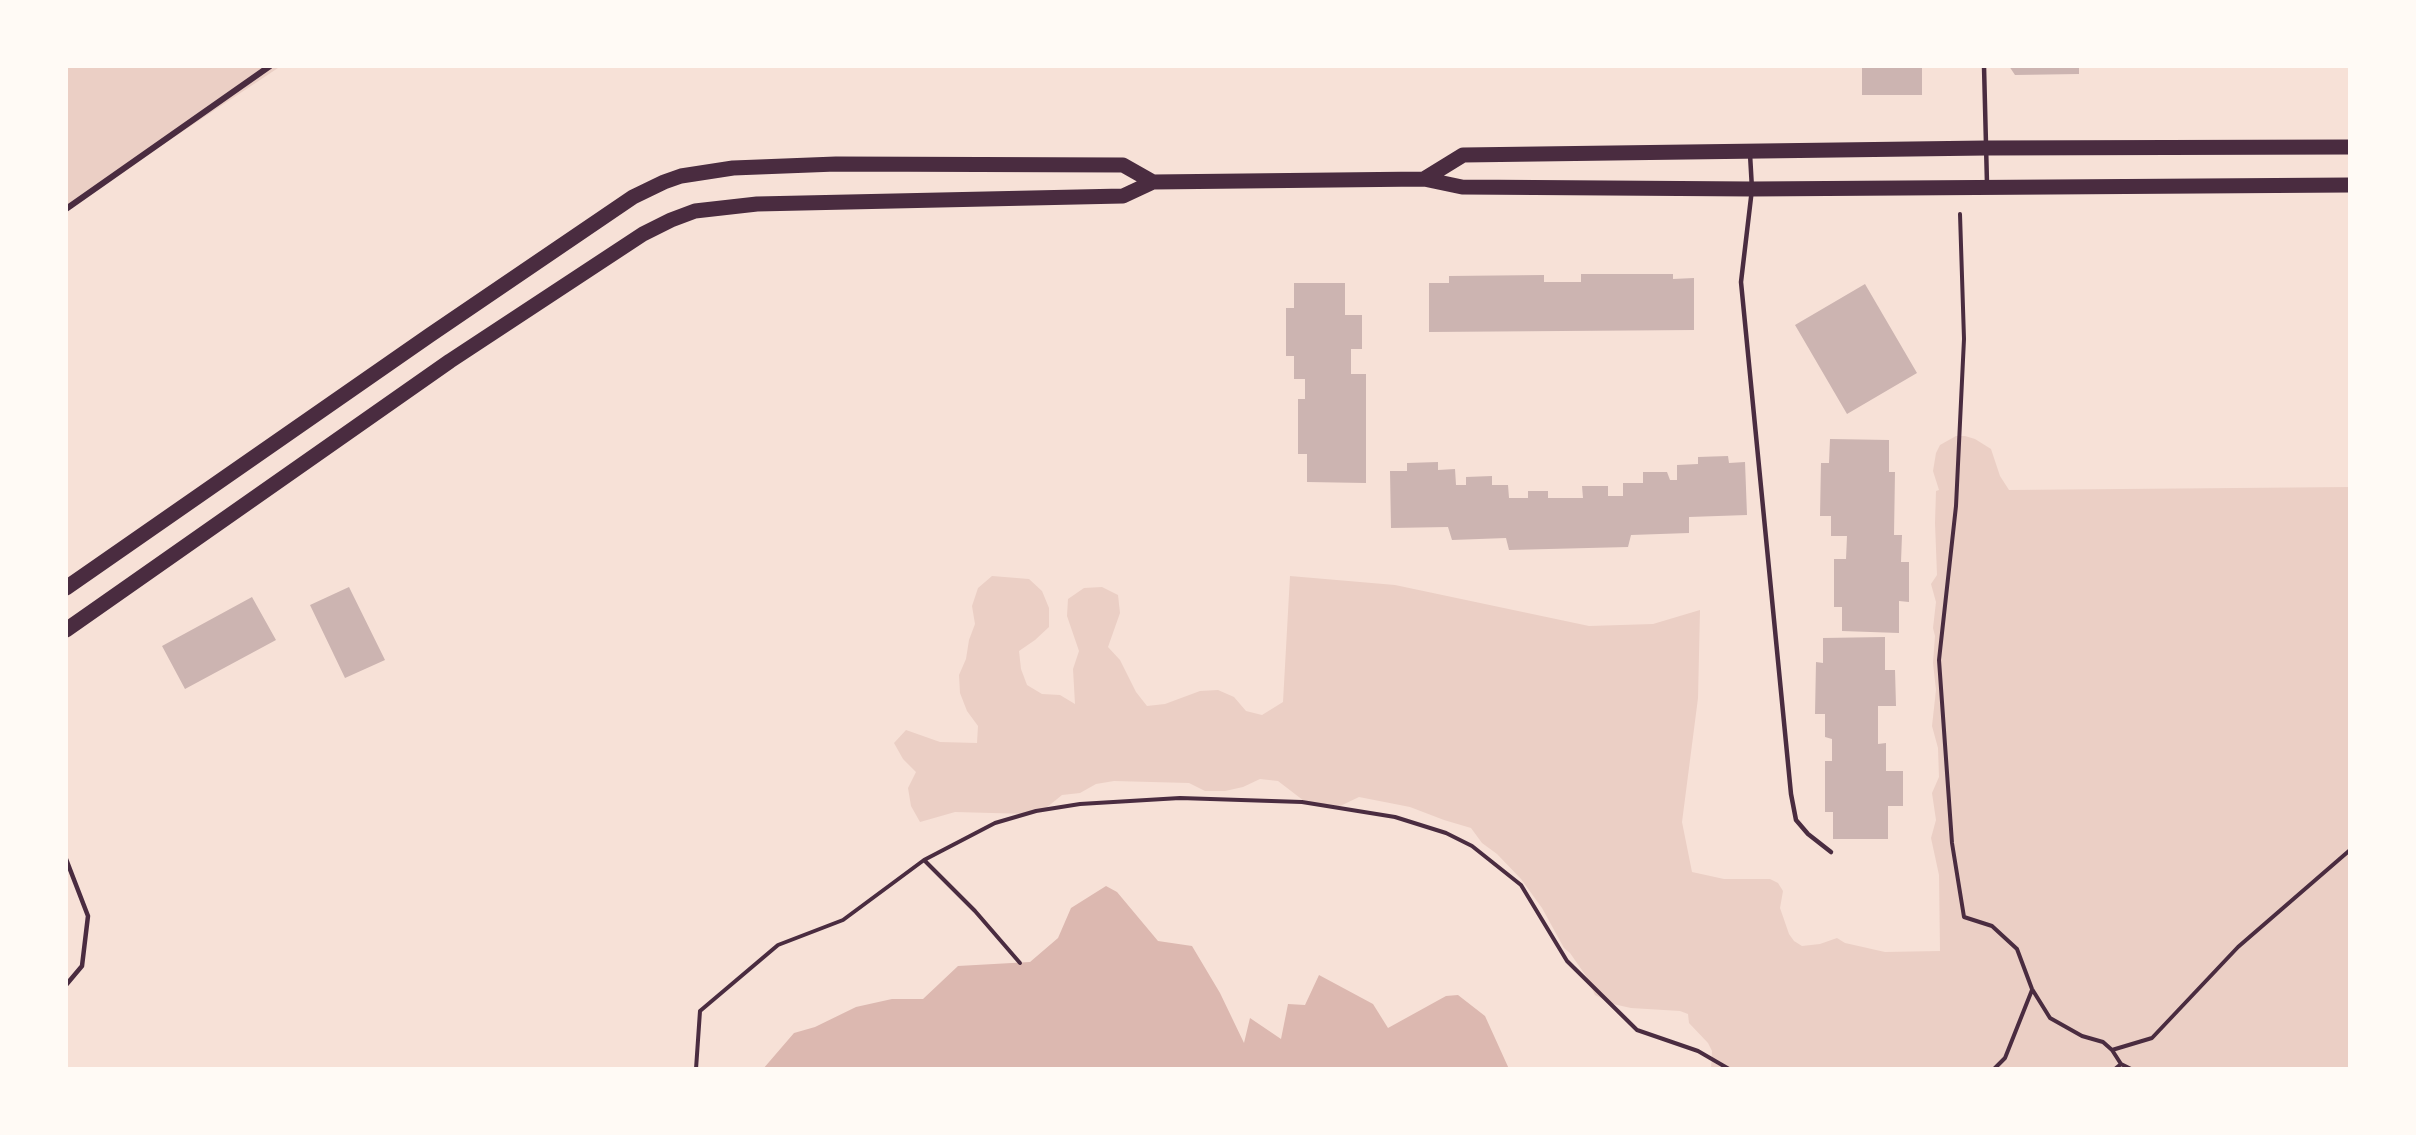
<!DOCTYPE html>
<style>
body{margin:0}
#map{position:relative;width:2416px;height:1135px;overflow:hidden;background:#f7e1d7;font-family:"Open Sans",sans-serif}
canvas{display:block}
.frame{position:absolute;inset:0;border:68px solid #fffaf5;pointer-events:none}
</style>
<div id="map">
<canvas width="2416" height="1135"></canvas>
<div class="frame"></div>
</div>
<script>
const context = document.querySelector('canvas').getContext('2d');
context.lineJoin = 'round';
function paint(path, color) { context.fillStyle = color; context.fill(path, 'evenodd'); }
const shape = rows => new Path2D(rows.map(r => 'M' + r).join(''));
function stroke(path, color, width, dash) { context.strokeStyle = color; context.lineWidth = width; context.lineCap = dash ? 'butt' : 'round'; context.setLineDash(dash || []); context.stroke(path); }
paint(shape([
 [66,66,281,66,66,209],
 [1956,436,1965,436,1975,439,1991,449,2000,476,2009,490,2350,487,2350,1069,1711,1069,1712,1051,1708,1043,1689,1023,1688,1014,1680,1011,1631,1008,1613,1004,1595,995,1586,976,1570,953,1564,948,1542,908,1521,879,1497,854,1482,843,1471,828,1444,820,1410,807,1359,797,1334,809,1308,804,1278,781,1260,779,1243,787,1225,791,1205,791,1189,783,1114,781,1096,784,1080,793,1062,795,1046,808,1029,814,955,812,920,822,911,806,908,788,916,772,903,759,894,743,906,730,940,742,977,743,978,726,967,711,960,693,959,675,966,659,969,640,975,624,972,606,978,588,992,576,1029,579,1042,591,1049,608,1049,627,1035,640,1019,651,1021,669,1027,685,1042,694,1060,695,1075,704,1073,669,1079,651,1067,616,1068,599,1084,588,1102,587,1118,595,1120,613,1108,647,1120,660,1136,692,1147,706,1165,704,1200,691,1218,690,1234,697,1246,711,1262,715,1283,702,1290,576,1395,585,1589,626,1653,624,1700,610,1698,698,1682,822,1692,872,1724,879,1770,879,1778,883,1783,891,1780,908,1789,934,1794,941,1802,946,1820,944,1837,938,1845,943,1885,952,1940,951,1939,875,1931,838,1936,820,1932,793,1939,777,1938,748,1932,726,1936,690,1933,663,1935,636,1933,628,1936,602,1931,584,1937,575,1935,523,1936,491,1939,490,1933,471,1936,453,1940,445]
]), '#ebcfc5');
paint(shape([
 [1106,886,1117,892,1158,941,1192,946,1220,993,1244,1043,1250,1018,1281,1039,1288,1004,1305,1005,1319,975,1373,1004,1388,1028,1446,996,1458,995,1485,1016,1509,1069,763,1069,794,1033,815,1027,856,1007,892,999,923,999,958,966,1030,962,1058,938,1071,908]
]), '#dcb8b0');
paint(shape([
 [1862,66,1922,66,1922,95,1862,95],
 [2009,66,2079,66,2079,74,2015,75],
 [1581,274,1673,274,1673,279,1694,278,1694,330,1429,332,1429,283,1449,283,1449,276,1544,275,1544,282,1581,282],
 [1294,283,1345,283,1345,315,1362,315,1362,349,1351,349,1351,374,1366,374,1366,483,1307,482,1307,454,1298,454,1298,399,1305,399,1305,379,1294,379,1294,356,1286,356,1286,308,1294,308],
 [1865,284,1917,373,1847,414,1795,325],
 [1830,439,1889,440,1889,472,1895,472,1894,535,1902,535,1901,562,1909,562,1909,602,1899,601,1899,633,1842,631,1842,607,1834,607,1834,559,1846,559,1847,536,1831,536,1831,516,1820,516,1821,463,1829,463],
 [1728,456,1729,463,1745,462,1747,515,1689,517,1689,533,1631,535,1628,547,1509,550,1506,538,1452,540,1448,527,1391,528,1390,471,1407,471,1407,463,1438,462,1438,470,1455,469,1456,485,1466,485,1466,477,1492,476,1492,485,1508,485,1509,498,1528,498,1528,491,1548,491,1548,498,1583,498,1582,486,1608,486,1608,496,1623,496,1623,483,1643,483,1643,472,1667,472,1670,480,1677,480,1677,465,1698,464,1698,457],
 [349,587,385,660,345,678,310,605],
 [252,597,276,640,185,689,162,646],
 [1885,637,1885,670,1895,670,1896,706,1878,706,1878,744,1886,743,1886,771,1903,771,1903,806,1888,806,1888,839,1833,839,1833,812,1825,812,1825,761,1832,761,1832,739,1825,737,1825,714,1815,714,1816,662,1823,663,1823,638]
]), '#ccb4b1');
stroke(shape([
 [1960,214,1964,339,1956,506,1939,660,1952,843,1964,917,1992,926,2017,949,2032,989,2050,1018,2082,1036,2103,1042,2112,1050,2121,1064,2131,1069],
 [924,860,975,911,1020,963],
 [2112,1050,2152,1038,2238,947,2350,850],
 [696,1069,700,1011,778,945,843,920,924,860,995,823,1036,811,1080,804,1180,798,1302,802,1395,817,1446,833,1472,846,1521,885,1567,961,1637,1030,1698,1051,1729,1069],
 [1994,1069,2005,1058,2032,990],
 [2115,1069,2121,1064]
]), '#4a2c40', 4);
stroke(shape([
 [1984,66,1987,184],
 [1750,154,1752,189,1741,282,1791,794,1796,820,1808,834,1831,852],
 [66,859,88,916,82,966,66,985]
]), '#4a2c40', 4.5);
stroke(shape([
 [66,209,270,66]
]), '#4a2c40', 6);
stroke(shape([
 [1424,179,1463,155,1986,148,2350,147],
 [66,588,430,335,633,197,664,182,681,176,733,168,836,164,1123,165,1153,182],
 [66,630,450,361,643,234,671,220,695,211,757,204,1123,196,1153,182,1424,179,1462,187,1752,189,2350,185]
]), '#4a2c40', 15);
</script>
